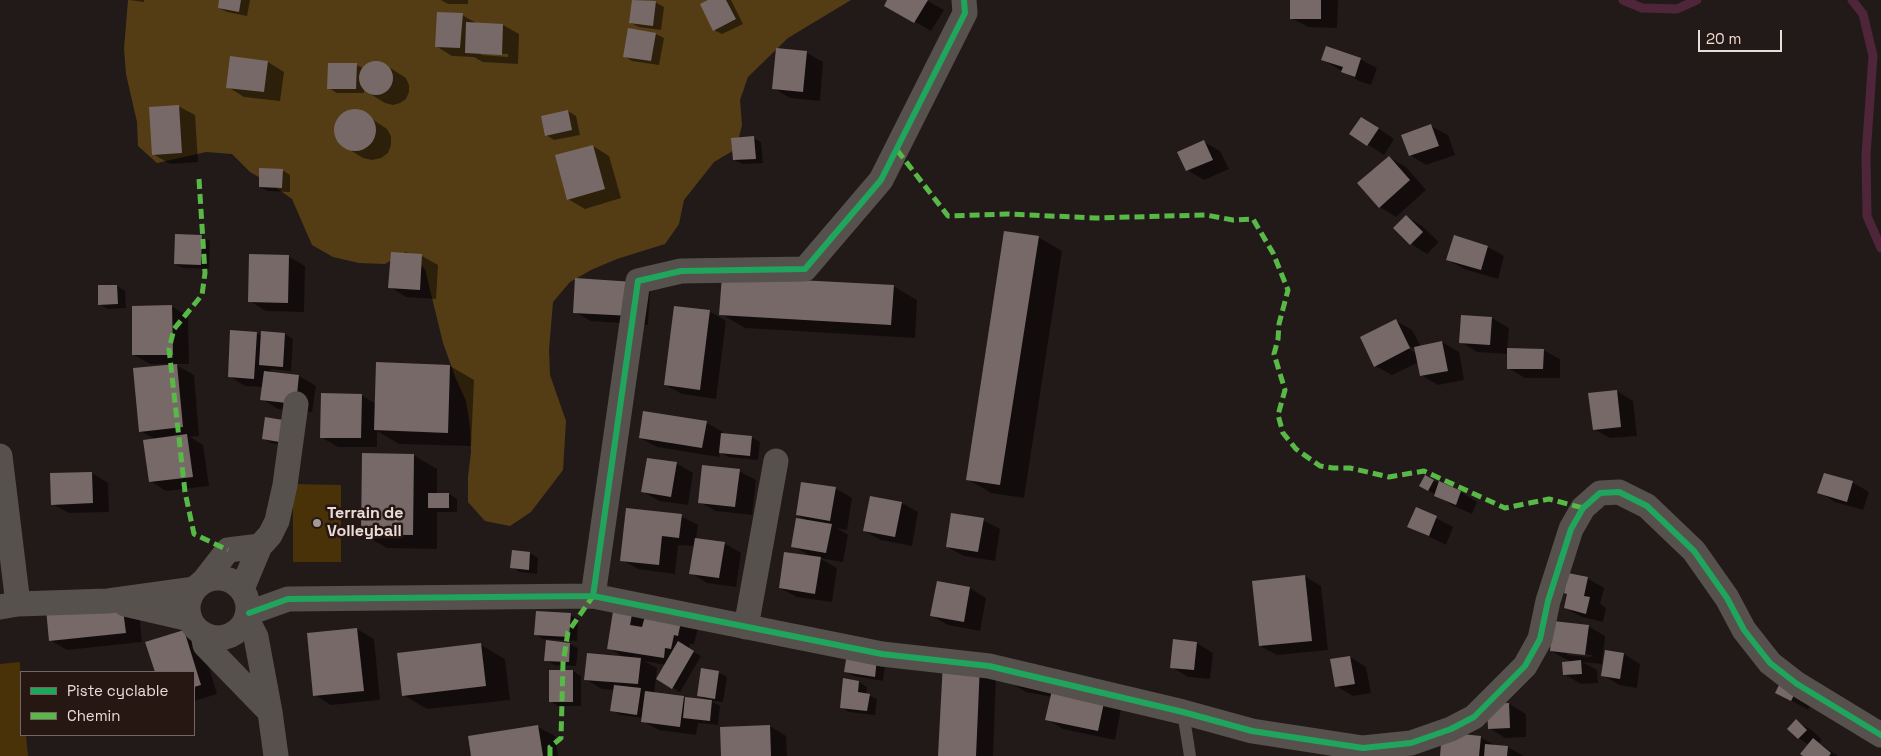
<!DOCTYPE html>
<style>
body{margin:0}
#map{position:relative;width:1881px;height:756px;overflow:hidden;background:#221a18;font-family:"Space Grotesk",sans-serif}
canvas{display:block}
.legend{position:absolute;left:20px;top:671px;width:175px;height:65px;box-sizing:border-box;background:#271713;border:1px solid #756663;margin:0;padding:6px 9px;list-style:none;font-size:15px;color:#e9ddda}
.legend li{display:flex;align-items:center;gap:10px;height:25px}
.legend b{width:25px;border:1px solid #756663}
.scale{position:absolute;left:1698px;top:30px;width:84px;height:22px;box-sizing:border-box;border:2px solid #e9ddda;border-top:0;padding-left:6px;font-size:15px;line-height:18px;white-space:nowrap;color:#e9ddda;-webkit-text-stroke:4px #271713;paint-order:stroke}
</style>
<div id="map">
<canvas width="1881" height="756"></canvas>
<ul class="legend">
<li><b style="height:6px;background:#20a55d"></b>Piste cyclable</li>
<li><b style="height:6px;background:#58b947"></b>Chemin</li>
</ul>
<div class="scale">20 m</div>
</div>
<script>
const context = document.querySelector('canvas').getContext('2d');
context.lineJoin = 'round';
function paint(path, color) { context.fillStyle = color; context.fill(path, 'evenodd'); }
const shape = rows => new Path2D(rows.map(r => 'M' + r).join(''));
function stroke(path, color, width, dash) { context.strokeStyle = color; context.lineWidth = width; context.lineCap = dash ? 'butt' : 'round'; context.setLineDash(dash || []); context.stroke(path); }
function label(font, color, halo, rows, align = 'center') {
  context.font = font + ' "Space Grotesk",sans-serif'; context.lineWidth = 5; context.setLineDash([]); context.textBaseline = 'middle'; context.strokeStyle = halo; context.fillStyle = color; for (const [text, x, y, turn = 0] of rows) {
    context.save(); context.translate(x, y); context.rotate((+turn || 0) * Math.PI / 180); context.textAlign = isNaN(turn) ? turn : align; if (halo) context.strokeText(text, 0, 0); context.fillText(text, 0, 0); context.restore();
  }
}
paint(shape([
 [293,484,341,485,341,562,293,562],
 [20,662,21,735,26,735,28,756,0,756,0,664]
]), '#493207');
paint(shape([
 [128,0,851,0,788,38,748,77,740,100,742,125,736,149,714,162,684,200,679,224,665,244,617,259,591,270,570,282,553,302,549,350,550,375,566,421,563,470,531,512,510,526,485,521,468,502,468,477,471,452,470,426,466,401,456,379,443,343,425,269,406,252,385,264,359,263,333,257,312,245,292,199,271,184,250,172,232,154,206,152,157,163,138,146,137,122,126,74,124,49]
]), '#543d14');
paint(shape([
 [129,0,144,0,144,2],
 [220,0,250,0,247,16,227,12,219,8],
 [441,0,468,0,468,4,448,4],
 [633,0,655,2,664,7,661,30,639,27,631,23],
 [711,0,731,0,743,24,722,34,714,30],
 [889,0,926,0,944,10,931,31,886,5],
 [1291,0,1338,0,1337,28,1308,27,1291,18],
 [462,15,478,24,503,25,519,34,518,64,483,62,474,57,452,56,436,46],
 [481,53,508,54,508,57,481,55],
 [656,34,664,38,659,65,632,61,624,56],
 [807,53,823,62,820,101,790,98,773,88],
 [1360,59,1377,68,1371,85,1359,81,1323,60],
 [268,62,284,72,280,101,244,97,228,87],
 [376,62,384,64,406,78,409,85,409,92,406,99,400,103,393,105,385,103,364,90,364,93,337,93,329,88,356,65,363,68,369,63],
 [178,106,195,115,198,162,170,164,153,154],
 [354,111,363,113,387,129,391,136,391,145,388,153,381,158,372,160,363,158,339,143,335,135,335,126,339,118,346,113],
 [568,111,576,116,580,135,554,140,546,135],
 [1431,126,1448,135,1455,155,1426,165,1410,155],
 [1378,128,1394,139,1384,155,1351,134],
 [753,138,761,142,763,163,743,164,734,160],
 [1204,142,1220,151,1229,169,1204,180,1187,170],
 [593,146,609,156,621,198,585,209,568,199],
 [1389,157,1406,167,1426,190,1396,217,1380,207],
 [282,170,290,175,290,192,268,191,260,187],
 [1406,216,1422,226,1439,242,1427,254,1411,244,1394,228],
 [176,236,202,237,210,241,209,269,183,268,175,264],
 [1038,237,1062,251,1024,498,991,493,967,479],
 [1454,237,1488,247,1504,256,1498,279,1464,269,1448,260],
 [288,256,305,266,304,312,266,311,250,301],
 [422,256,438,265,436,299,406,297,390,287],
 [634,283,650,292,648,325,591,321,575,312],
 [117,286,125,291,126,308,108,309,99,304,99,287],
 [893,286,917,300,915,338,745,328,721,314],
 [171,306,188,316,189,364,150,364,134,355],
 [709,311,726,321,716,399,682,394,665,385],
 [1462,317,1492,318,1509,328,1507,350,1543,350,1560,359,1560,378,1525,378,1508,368,1508,354,1477,352,1461,342],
 [1396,321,1412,330,1421,347,1442,342,1459,352,1464,380,1438,385,1421,375,1419,362,1392,375,1375,366],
 [1406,344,1416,350,1416,353,1404,346],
 [262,332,285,334,293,339,291,371,271,369,271,373,299,376,316,386,312,412,278,409,262,399,263,387,245,386,229,376,256,333,262,336],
 [174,364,194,375,199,436,190,437,203,445,209,486,166,491,150,481,155,439,140,431],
 [450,366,474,380,471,446,399,444,377,431,377,447,338,447,321,437,361,395,376,404],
 [1617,391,1633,401,1637,436,1610,438,1594,429],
 [266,418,293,447,271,443,263,438],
 [707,423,723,432,723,434,751,437,760,442,758,460,728,457,720,452,719,457,657,447,640,438],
 [413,455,437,469,437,494,449,494,457,499,457,512,437,512,437,549,387,548,362,534],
 [676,463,693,473,688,505,659,501,642,491],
 [739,471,756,480,752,515,716,511,699,502],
 [92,473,108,483,109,512,69,513,52,504],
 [1425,476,1440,484,1440,483,1461,492,1477,502,1472,514,1452,505,1421,486],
 [1852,482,1869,492,1863,510,1835,502,1819,492],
 [835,488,852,498,847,530,837,528,848,535,843,562,819,558,837,568,832,602,797,597,780,588,812,557,793,546,808,521,797,515],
 [902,503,918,512,912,546,881,540,864,531],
 [1417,508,1453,527,1446,545,1408,526],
 [681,516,698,525,696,539,724,543,741,553,736,587,707,583,691,573,695,546,678,545,675,574,638,569,622,560],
 [983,520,1000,529,995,561,964,556,947,547],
 [513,552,530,553,538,558,537,574,520,572,512,567],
 [1304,576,1321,586,1328,650,1277,655,1260,646],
 [1587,578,1604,588,1600,604,1606,608,1603,622,1582,617,1565,608],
 [970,588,986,598,980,631,948,625,932,616],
 [615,607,698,628,694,644,690,644,689,649,701,656,680,692,657,679,666,665,644,661,657,668,654,694,708,701,698,695,718,672,727,677,723,702,711,701,720,706,718,725,698,723,696,735,659,730,642,721,643,718,620,715,612,710,615,690,602,689,585,679,624,657,608,648],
 [48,610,139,612,142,642,67,650,50,640],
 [570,615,578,619,577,641,543,639,535,634],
 [1588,626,1605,636,1602,664,1582,662,1597,670,1598,683,1581,684,1565,675,1571,662,1551,651],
 [1567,652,1592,655,1591,657,1567,655],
 [357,629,374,639,380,700,331,705,315,695],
 [184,632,201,641,217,694,194,701,194,672,156,672,147,643],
 [1197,643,1213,653,1210,679,1188,677,1172,667],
 [570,644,578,648,576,666,554,665,546,660],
 [481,645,505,659,510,700,427,709,403,695],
 [1624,654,1640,664,1637,688,1619,685,1603,675],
 [848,655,885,664,883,681,854,676,846,672],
 [1350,657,1366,667,1371,693,1353,696,1336,686],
 [979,665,996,675,993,756,940,756],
 [573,671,581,676,581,706,558,706,550,701],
 [859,682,867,687,866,694,877,699,875,715,849,712,841,707],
 [1009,682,1122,704,1115,740,1063,729,1047,719,1052,697,1026,692],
 [1777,692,1816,694,1808,710],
 [1509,704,1526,714,1526,737,1505,738,1489,728,1488,705],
 [1796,721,1813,731,1822,740,1819,743,1838,756,1804,756,1809,745,1798,738],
 [770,726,786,736,787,756,723,756],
 [538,727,555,736,558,756,473,756],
 [1480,737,1496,746,1508,747,1524,756,1441,756]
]), '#0007');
stroke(shape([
 [1623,0,1642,8,1677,9,1697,0],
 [1852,0,1863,14,1873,56,1866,155,1867,216,1881,248]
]), '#4f2639', 9);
paint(shape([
 [219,0,241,0,239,12,218,8],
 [632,0,656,1,653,26,629,23],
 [708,0,726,0,736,19,713,31,700,4],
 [887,0,928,0,914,23,884,6],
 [1290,0,1321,0,1321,19,1290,19],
 [437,12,463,13,460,48,435,47],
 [466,22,503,24,502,55,465,53],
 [628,28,656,33,651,61,623,57],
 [1326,46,1361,58,1355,77,1341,72,1343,67,1321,60],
 [776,48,807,51,803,92,772,89],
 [230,56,268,61,264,92,226,88],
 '359 78a17 17 0 1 1 34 0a17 17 0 1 1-34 0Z',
 [328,63,357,63,356,89,327,89],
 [179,105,182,153,152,155,149,107],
 '334 130a21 21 0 1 1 42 0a21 21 0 1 1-42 0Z',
 [568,110,572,130,545,136,541,116],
 [1361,117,1379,128,1367,146,1349,134],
 [1431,124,1439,146,1409,156,1401,135],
 [754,136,756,159,733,160,731,138],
 [1204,140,1213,160,1186,171,1177,152],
 [593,145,605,189,567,200,555,155],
 [1389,156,1410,180,1379,208,1357,183],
 [259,168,283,169,282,188,259,187],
 [1406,215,1423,232,1410,245,1393,228],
 [1004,231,1039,236,1000,485,966,480],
 [175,234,202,235,201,265,174,264],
 [1454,235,1488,246,1481,270,1446,260],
 [391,252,422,254,420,290,388,288],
 [249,254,289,255,288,303,248,302],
 [722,276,894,285,891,325,719,315],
 [575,278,634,282,632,316,573,313],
 [98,285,117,285,118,304,98,305],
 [172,305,173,355,132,355,132,306],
 [674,306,710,310,700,390,664,385],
 [1461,315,1492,317,1490,345,1459,343],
 [1396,319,1410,348,1374,367,1360,337],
 [230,330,257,332,254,379,228,377],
 [261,331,285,333,283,367,259,365],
 [1442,341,1448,371,1420,376,1414,347],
 [1507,348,1544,349,1543,369,1507,369],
 [376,362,450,365,448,433,374,430],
 [177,364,183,427,139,432,133,368],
 [264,371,299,375,296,404,260,400],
 [1617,390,1621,427,1593,430,1588,393],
 [321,393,362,394,361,438,320,438],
 [643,411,707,421,702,448,639,438],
 [265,417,289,421,285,443,262,439],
 [721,433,752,436,750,456,719,453],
 [187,434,193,477,149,482,143,440],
 [362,453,414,454,413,535,361,535],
 [647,458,677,462,671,497,641,492],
 [702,465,740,469,735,507,698,503],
 [92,472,93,503,51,505,50,473],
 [1824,473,1853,481,1847,502,1817,493],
 [1425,475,1434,480,1428,491,1419,486],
 [1439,481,1461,491,1456,505,1434,496],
 [801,482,836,487,830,521,796,515],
 [428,493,449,493,449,508,428,508],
 [870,496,902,502,895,537,863,531],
 [1416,507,1437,516,1429,536,1407,527],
 [626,508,682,514,679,538,662,536,659,565,620,561],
 [951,513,984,518,978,552,946,547],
 [796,518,832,524,826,553,791,547],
 [695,538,725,542,719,578,689,574],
 [512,550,530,552,529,570,510,568],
 [784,552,821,557,815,594,779,588],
 [1568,573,1588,577,1584,596,1590,597,1586,614,1564,608,1567,594,1564,593],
 [1305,575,1312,641,1259,646,1252,581],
 [937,581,970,587,964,622,930,616],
 [122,602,126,633,49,641,46,609],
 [614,605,633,609,630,625,642,627,647,609,682,617,678,636,674,635,671,649,665,648,664,658,607,649],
 [536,611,571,613,569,637,534,635],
 [1553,621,1589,625,1585,655,1550,651],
 [357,628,364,691,313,696,307,633],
 [184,630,201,685,194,687,194,672,155,672,145,642],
 [1173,639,1197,642,1194,670,1170,668],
 [546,640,570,643,569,662,544,661],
 [678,641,694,651,672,689,656,679],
 [481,643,486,686,402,696,397,653],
 [1605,650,1624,653,1620,679,1601,676],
 [587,653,641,658,638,684,584,680],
 [847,654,877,659,875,677,844,672],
 [1350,656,1355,684,1335,687,1330,659],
 [1581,660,1582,674,1563,675,1562,662],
 [943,662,980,664,976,756,938,756],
 [701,668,719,671,715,699,697,696],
 [549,670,573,670,573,702,549,702],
 [1784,675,1800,683,1791,701,1775,693],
 [843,678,859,681,858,692,870,694,867,711,840,708],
 [614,685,641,688,637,715,610,711],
 [1053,686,1106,693,1098,731,1045,720],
 [645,691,684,696,680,727,641,722],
 [685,697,712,700,710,721,683,718],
 [1509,703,1510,728,1488,729,1487,704],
 [1796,719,1807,730,1798,739,1787,729],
 [538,725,543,756,471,756,468,736],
 [770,725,771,756,721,756,720,727],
 [1442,732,1481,736,1479,756,1440,756],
 [1813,738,1831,753,1829,756,1803,756,1800,754],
 [1485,744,1508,746,1507,756,1484,756]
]), '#786969');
stroke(shape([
 [1183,712,1190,756]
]), '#57514d', 12);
stroke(shape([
 [0,456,18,604],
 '188 608a30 30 0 1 1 60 0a30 30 0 1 1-60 0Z',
 [203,582,228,550,260,546],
 [242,589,260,546,270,535,277,521,285,485,296,404],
 [593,596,638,281,681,271,805,269,881,180,965,13,964,0],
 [125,604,190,619],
 [0,607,18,604,108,601,195,589],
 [249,613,288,599,593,596,882,654,989,666,1183,712,1252,731,1363,748,1411,743,1451,729,1474,717,1525,666,1540,639,1548,601,1571,529,1583,508,1600,493,1619,492,1647,506,1694,551,1727,598,1744,630,1770,663,1797,684,1881,735],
 [247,619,256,637,270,712,276,756],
 [746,627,776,461],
 [203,634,205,645,270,712]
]), '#57514d', 25);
stroke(shape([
 [897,150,948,216,1008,214,1095,218,1206,215,1233,220,1253,219,1273,253,1288,290,1279,324,1278,339,1274,354,1285,390,1278,415,1283,433,1296,449,1320,466,1333,468,1350,468,1389,477,1424,471,1505,508,1549,499,1583,508],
 [199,179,205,273,202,295,174,329,169,349,185,492,194,534,228,550],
 [550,756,550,747,561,738,563,663,568,632,593,596]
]), '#58b947', 5, [10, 5]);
stroke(shape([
 [593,596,638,281,681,271,805,269,881,180,965,13,964,0],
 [249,613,288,599,593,596,882,654,989,666,1183,712,1252,731,1363,748,1411,743,1451,729,1474,717,1525,666,1540,639,1548,601,1571,529,1583,508,1600,493,1619,492,1647,506,1694,551,1727,598,1744,630,1770,663,1797,684,1881,735]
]), '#20a55d', 6);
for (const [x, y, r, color] of [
 [317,523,5,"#a39996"]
]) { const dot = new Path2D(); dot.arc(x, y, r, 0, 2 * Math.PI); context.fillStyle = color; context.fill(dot); stroke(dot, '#271713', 2); }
label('bold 16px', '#e9ddda', '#271713', [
 ["Terrain de",327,514],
 ["Volleyball",327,532]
], 'left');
</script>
